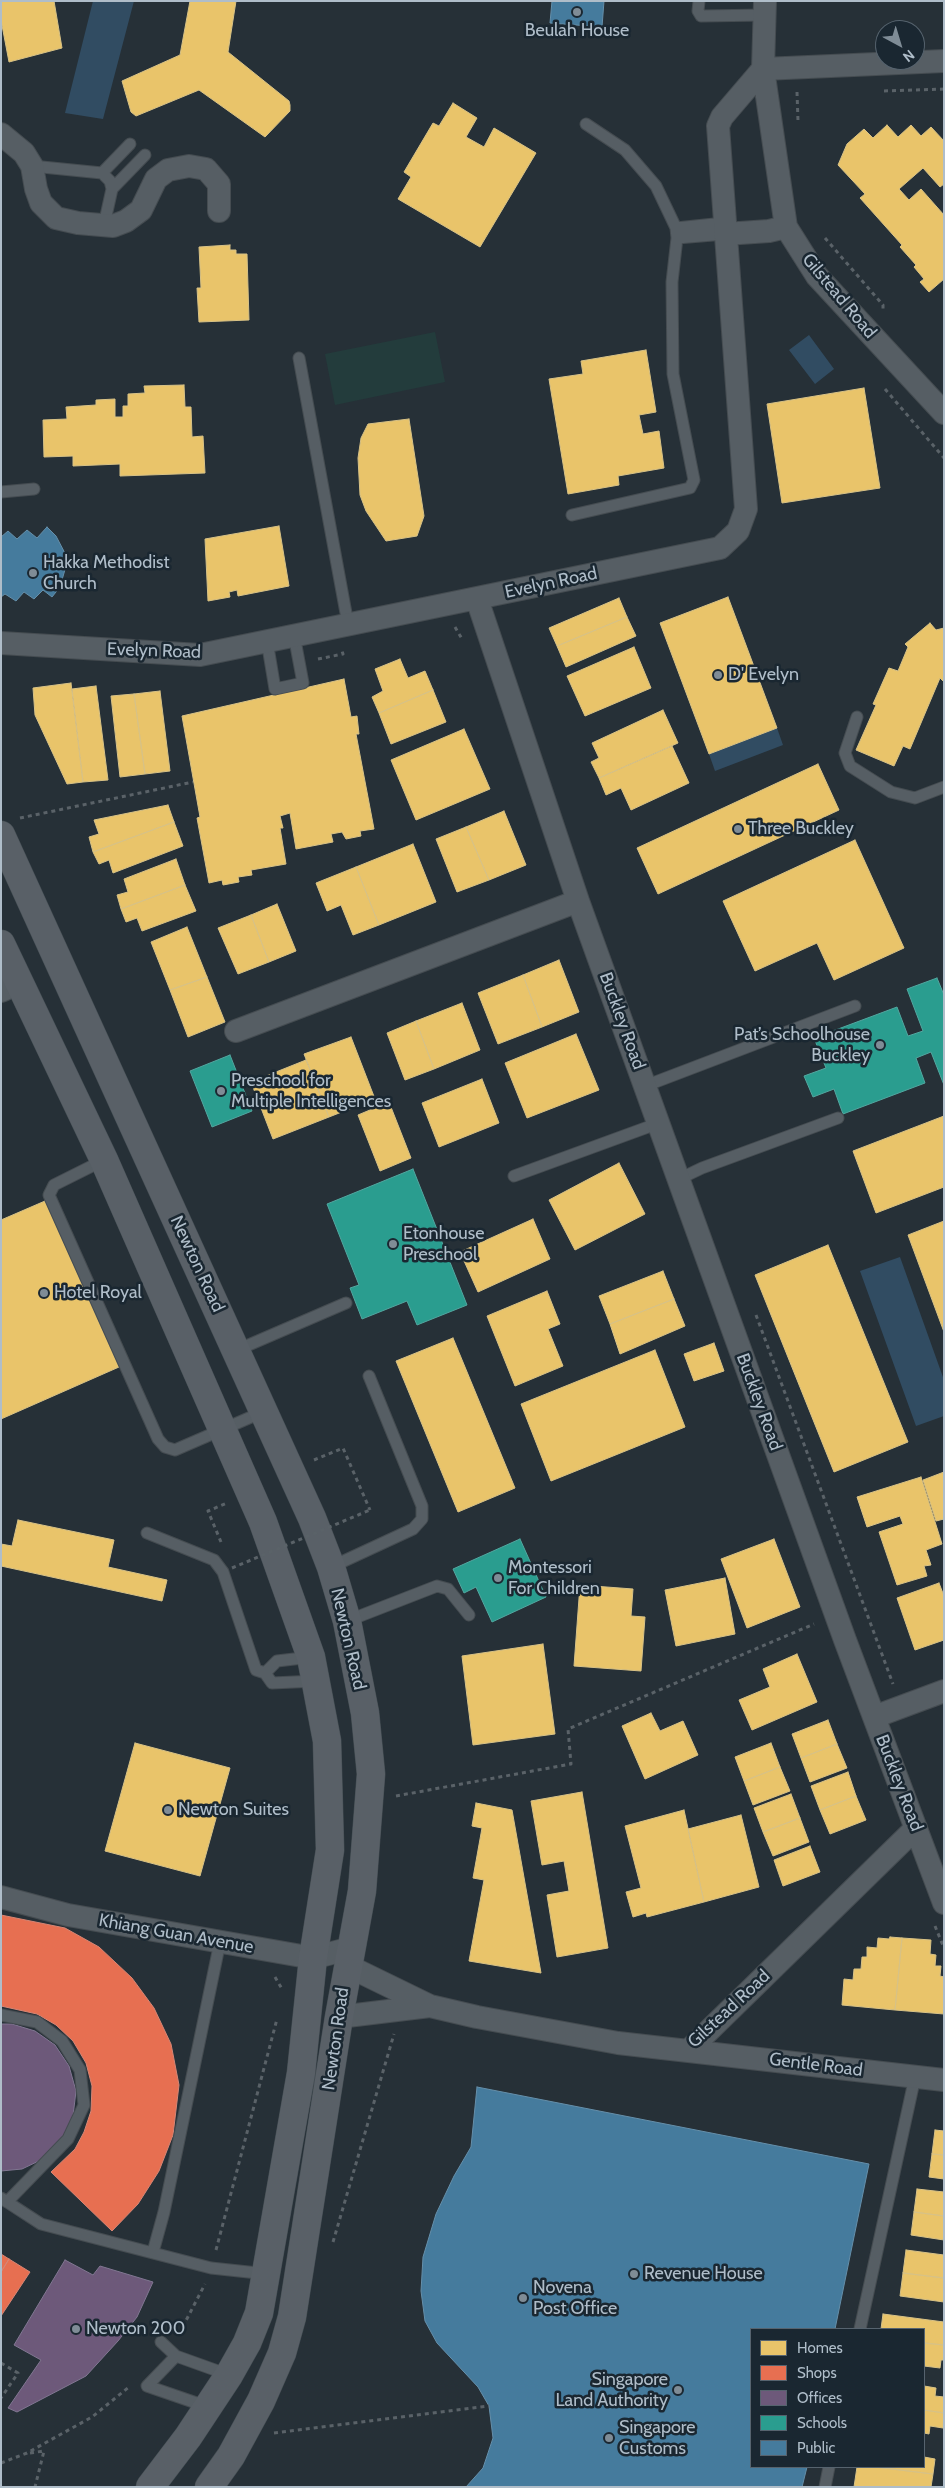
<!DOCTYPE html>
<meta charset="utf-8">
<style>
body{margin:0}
#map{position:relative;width:945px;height:2488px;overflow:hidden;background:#263037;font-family:Cabin,sans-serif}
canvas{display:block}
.frame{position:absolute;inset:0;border:2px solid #afbdc9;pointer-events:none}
.legend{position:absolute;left:750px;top:2328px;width:175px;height:140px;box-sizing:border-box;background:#1a2731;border:1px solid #56636e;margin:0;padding:6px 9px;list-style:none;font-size:15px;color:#afbdc9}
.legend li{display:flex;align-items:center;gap:10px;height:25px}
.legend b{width:25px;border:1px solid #56636e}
.north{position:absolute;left:875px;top:20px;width:50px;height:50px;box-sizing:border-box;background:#1a2731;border:1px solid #56636e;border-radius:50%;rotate:141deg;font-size:14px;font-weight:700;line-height:20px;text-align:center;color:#afbdc9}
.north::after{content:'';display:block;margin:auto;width:18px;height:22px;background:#7f8c96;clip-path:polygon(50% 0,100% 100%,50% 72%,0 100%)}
</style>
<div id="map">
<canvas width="945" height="2488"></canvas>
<div class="frame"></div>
<ul class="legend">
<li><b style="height:14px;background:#e9c46a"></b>Homes</li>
<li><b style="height:14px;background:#e76f51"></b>Shops</li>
<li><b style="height:14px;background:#6d597a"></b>Offices</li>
<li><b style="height:14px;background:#2a9d8f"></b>Schools</li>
<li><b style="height:14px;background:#457b9d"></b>Public</li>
</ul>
<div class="north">N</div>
</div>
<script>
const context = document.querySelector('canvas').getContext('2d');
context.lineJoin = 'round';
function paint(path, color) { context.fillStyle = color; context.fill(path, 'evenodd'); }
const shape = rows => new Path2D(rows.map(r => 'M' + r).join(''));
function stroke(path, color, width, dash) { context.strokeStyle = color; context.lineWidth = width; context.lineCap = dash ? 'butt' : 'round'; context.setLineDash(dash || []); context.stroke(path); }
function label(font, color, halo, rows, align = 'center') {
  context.font = font + ' Cabin,sans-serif'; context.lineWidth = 5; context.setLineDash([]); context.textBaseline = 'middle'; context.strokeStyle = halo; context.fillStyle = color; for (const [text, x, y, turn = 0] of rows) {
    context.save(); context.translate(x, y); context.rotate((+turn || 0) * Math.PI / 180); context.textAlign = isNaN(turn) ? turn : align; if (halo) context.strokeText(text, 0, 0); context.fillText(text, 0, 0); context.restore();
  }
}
paint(shape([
 [435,332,445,382,335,405,325,354]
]), '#233c3c');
paint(shape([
 [93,1,134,1,103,119,65,113],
 [809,335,834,369,815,384,789,350],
 [777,728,783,745,715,771,709,754],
 [900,1257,944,1380,944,1416,916,1426,860,1271]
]), '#314c62');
const homes = shape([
 [1,1,54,1,62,48,9,62,1,20,1,1],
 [190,1,236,1,228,52,289,101,290,105,290,111,265,137,199,90,136,116,131,112,122,81,180,55,190,1],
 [453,103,477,118,466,137,484,147,494,128,536,153,480,247,398,199,411,177,404,172,433,123,439,126,453,103],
 [887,125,898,137,911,125,921,136,931,127,944,141,944,184,940,187,923,168,899,189,909,200,921,189,944,215,944,279,929,292,920,282,924,279,914,267,916,265,900,247,902,245,860,198,865,194,838,165,847,144,864,129,873,138,887,125],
 [230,245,230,250,236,250,236,254,247,254,249,320,199,322,197,288,201,288,199,247,230,245],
 [646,350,656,412,639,415,643,434,659,431,664,468,618,476,619,485,568,494,549,379,583,374,581,361,646,350],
 [184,385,185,407,191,407,192,437,203,436,205,473,120,476,120,464,73,466,73,456,44,457,43,420,67,419,66,407,96,405,96,400,115,399,115,417,123,417,123,406,128,406,128,394,145,393,144,386,184,385],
 [864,388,880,488,782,503,767,404,864,388],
 [409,419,424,516,417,536,386,541,366,511,360,495,358,458,361,438,368,424,409,419],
 [279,526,289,586,238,596,237,590,229,592,230,597,208,601,205,539,279,526],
 [728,597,777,728,709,754,660,623,728,597],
 [619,598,627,617,557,646,549,628,619,598],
 [627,617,636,636,566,667,557,646,627,617],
 [930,623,936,630,944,628,944,682,940,678,910,749,903,746,894,766,856,750,876,705,873,704,889,668,898,671,908,647,905,644,930,623],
 [634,647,651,688,585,716,567,676,634,647],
 [400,659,408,678,425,671,433,690,379,713,372,697,383,691,375,669,400,659],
 [344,679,351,717,357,716,359,734,356,734,374,829,360,831,361,836,346,839,342,832,331,834,333,842,296,849,290,813,280,816,283,828,280,828,286,864,251,870,252,875,238,877,239,882,223,885,222,880,209,883,197,818,200,817,182,716,344,679],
 [71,683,83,782,67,784,35,715,33,688,71,683],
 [96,686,108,780,83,782,72,689,96,686],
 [433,690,446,722,391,744,379,713,433,690],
 [160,691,170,771,145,774,134,694,160,691],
 [134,694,145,774,120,777,111,696,134,694],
 [663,710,678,743,599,778,591,762,599,758,592,743,663,710],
 [464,729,490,789,416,820,391,760,464,729],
 [672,746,689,783,631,810,621,788,606,795,599,778,672,746],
 [818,764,839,810,658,894,637,848,818,764],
 [168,805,174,822,93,852,89,837,99,834,94,820,168,805],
 [504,811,526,865,489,880,466,827,504,811],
 [174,822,183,846,113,873,109,860,99,864,93,852,174,822],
 [466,827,489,880,457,892,436,839,466,827],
 [855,840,904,948,834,980,817,943,755,971,723,901,855,840],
 [413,844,436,902,379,925,356,867,413,844],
 [176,859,185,885,121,909,117,895,128,892,124,879,176,859],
 [356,867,379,925,353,935,341,905,327,911,316,883,356,867],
 [185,885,196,911,142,931,137,918,126,922,121,909,185,885],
 [277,904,296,951,269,962,251,915,277,904],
 [251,915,269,962,238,974,218,928,251,915],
 [187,927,207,977,170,990,151,942,187,927],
 [559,960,579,1012,542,1027,523,975,559,960],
 [523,975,542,1027,498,1044,478,993,523,975],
 [207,977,225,1022,188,1037,170,990,207,977],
 [462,1003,480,1050,434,1069,416,1021,462,1003],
 [416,1021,434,1069,405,1080,387,1033,416,1021],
 [576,1034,599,1090,527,1118,505,1063,576,1034],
 [351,1037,375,1099,329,1117,304,1054,351,1037],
 [306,1060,329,1117,273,1139,251,1082,306,1060],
 [482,1079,499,1123,439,1147,422,1103,482,1079],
 [389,1102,411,1158,380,1171,358,1115,389,1102],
 [944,1116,944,1187,876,1213,853,1151,944,1116],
 [619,1163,645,1214,575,1250,549,1200,619,1163],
 [45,1201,119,1367,1,1419,1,1220,45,1201],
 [533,1219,550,1259,478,1292,460,1252,533,1219],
 [944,1221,944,1332,908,1235,944,1221],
 [828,1245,908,1442,834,1472,755,1275,828,1245],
 [663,1271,674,1299,610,1324,599,1296,663,1271],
 [547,1291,560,1324,548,1329,563,1366,515,1386,487,1316,547,1291],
 [674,1299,685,1326,620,1354,610,1324,674,1299],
 [453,1338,515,1488,458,1512,396,1361,453,1338],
 [714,1343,724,1371,694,1381,684,1354,714,1343],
 [655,1350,685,1427,551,1481,521,1404,655,1350],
 [944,1472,944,1519,936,1521,923,1480,944,1472],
 [921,1477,942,1544,926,1550,931,1565,924,1566,927,1576,897,1585,879,1532,903,1524,900,1516,867,1527,857,1497,921,1477],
 [18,1520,114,1540,108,1567,167,1580,162,1601,1,1566,1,1544,12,1546,18,1520],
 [774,1539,800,1607,747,1628,721,1559,774,1539],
 [725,1578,735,1634,676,1646,665,1590,725,1578],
 [939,1583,944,1596,944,1640,915,1650,897,1598,939,1583],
 [580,1585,633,1589,631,1616,645,1617,641,1671,574,1666,580,1585],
 [543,1644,555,1734,473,1745,462,1656,543,1644],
 [797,1654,817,1702,752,1730,739,1700,770,1687,763,1669,797,1654],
 [651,1713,660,1731,683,1721,698,1755,645,1779,622,1726,651,1713],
 [828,1720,837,1744,801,1758,792,1734,828,1720],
 [135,1743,230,1768,200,1876,105,1851,135,1743],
 [771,1743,780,1767,744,1781,735,1757,771,1743],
 [837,1744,847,1768,810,1782,801,1758,837,1744],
 [780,1767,790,1791,753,1805,744,1781,780,1767],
 [848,1772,856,1796,820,1810,811,1786,848,1772],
 [582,1792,608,1948,557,1957,547,1895,569,1891,564,1861,542,1865,531,1801,582,1792],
 [791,1794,800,1818,763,1832,754,1808,791,1794],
 [856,1796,866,1820,830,1834,820,1810,856,1796],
 [476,1803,512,1810,541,1973,469,1961,484,1880,473,1878,482,1828,472,1826,476,1803],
 [684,1810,704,1902,647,1917,646,1913,633,1917,626,1892,641,1888,625,1826,684,1810],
 [741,1815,759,1887,704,1902,688,1829,741,1815],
 [800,1818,809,1842,773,1856,763,1832,800,1818],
 [810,1846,820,1872,783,1886,774,1860,810,1846],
 [890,1937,902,1938,895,2010,842,2005,844,1979,853,1980,854,1969,861,1969,862,1957,867,1957,867,1947,877,1948,878,1938,889,1939,890,1937],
 [902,1938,931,1940,930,1954,936,1955,935,1966,941,1966,940,1976,944,1977,944,2014,895,2010,902,1938],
 [935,2130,944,2131,944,2155,932,2154,935,2130],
 [932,2154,944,2155,944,2179,929,2177,932,2154],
 [917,2189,944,2192,944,2216,914,2212,917,2189],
 [914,2212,944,2216,944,2240,911,2235,914,2212],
 [906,2250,944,2255,944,2278,903,2273,906,2250],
 [903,2273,944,2278,944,2302,900,2296,903,2273],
 [883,2314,944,2322,944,2345,924,2343,924,2329,881,2329,883,2314],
 [924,2343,944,2345,944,2360,941,2360,940,2368,924,2366,924,2343],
 [924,2386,936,2388,935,2396,944,2397,944,2413,924,2410,924,2386],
 [924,2410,944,2413,943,2428,930,2426,929,2434,924,2433,924,2410],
 [924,2457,935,2459,933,2474,875,2467,924,2467,924,2457],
 [857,2467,875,2467,933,2474,931,2487,854,2487,857,2467]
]);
paint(homes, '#e9c46a');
stroke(homes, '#d8c286', 1);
const shops = shape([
 [1,1915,65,1928,99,1947,132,1978,154,2008,171,2044,179,2085,173,2135,159,2171,138,2204,112,2231,51,2172,75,2149,84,2132,91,2111,92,2086,86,2063,73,2041,56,2025,37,2014,1,2006,1,1915],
 [1,2254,9,2259,1,2272,1,2254],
 [9,2259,30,2272,1,2316,1,2272,9,2259]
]);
paint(shops, '#e76f51');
stroke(shops, '#d68675', 1);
const offices = shape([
 [1,2024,12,2024,35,2031,55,2045,69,2066,76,2091,73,2116,63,2140,45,2158,22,2169,1,2171,1,2024],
 [65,2260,93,2275,100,2266,153,2282,137,2317,118,2341,86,2376,17,2412,8,2408,41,2360,14,2345,65,2260]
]);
paint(offices, '#6d597a');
stroke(offices, '#817792', 1);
const schools = shape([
 [937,978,944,995,944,1085,931,1052,916,1058,925,1083,843,1114,834,1089,813,1097,804,1076,826,1068,814,1038,897,1007,908,1036,923,1031,907,989,937,978],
 [230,1055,252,1111,212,1127,190,1071,230,1055],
 [413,1169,467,1305,417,1325,407,1301,362,1319,350,1288,359,1285,327,1204,413,1169],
 [520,1539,546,1597,492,1622,476,1587,464,1593,453,1569,520,1539]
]);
paint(schools, '#2a9d8f');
stroke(schools, '#52a7a0', 1);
const public = shape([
 [552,1,604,1,602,27,550,23,552,1],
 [47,527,56,536,68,559,60,587,52,597,43,590,34,599,24,592,16,601,5,594,1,597,1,537,8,531,17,539,27,530,37,538,47,527],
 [477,2087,869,2164,835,2329,751,2329,751,2467,807,2467,802,2487,466,2487,483,2468,493,2438,489,2406,478,2387,437,2343,425,2321,421,2291,423,2257,436,2214,454,2176,471,2147,477,2087]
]);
paint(public, '#457b9d');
stroke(public, '#658faa', 1);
const lane = shape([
 [699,1,698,11,701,16,765,15],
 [32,166,102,173,110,181,112,189,104,225],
 [102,173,130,144],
 [112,189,145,155],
 [676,228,724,223],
 [677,238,725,234],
 [299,358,348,624],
 [1,492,34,489],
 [572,515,690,488,694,480,673,374,672,282,677,238,676,228,656,186,625,150,586,124],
 [267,641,275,689,303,683,294,635],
 [857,717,845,753,850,766,891,792,915,798,944,787],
 [645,1086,855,1006],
 [104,1160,54,1185,49,1195,158,1439,165,1447,175,1450,265,1411],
 [514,1176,659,1123],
 [679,1179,702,1168,838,1118],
 [237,1350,346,1303],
 [147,1533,214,1560,223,1572,256,1670,265,1673,272,1683,316,1681],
 [331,1567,413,1529,422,1519,422,1506,369,1376],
 [347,1621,437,1586,448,1589,469,1615],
 [265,1673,277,1661,311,1657],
 [1,2015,37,2022,62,2041,80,2070,84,2105,68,2139,7,2202],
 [1,2198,41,2224,211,2268,267,2274],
 [153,2252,164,2212,220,1942],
 [860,2329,915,2077],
 [161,2342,176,2356,229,2375],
 [176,2356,147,2386,208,2407],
 [825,2487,829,2467]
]);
const street = shape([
 [765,1,763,69,786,227,817,276,944,413],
 [763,69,944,61],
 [1,134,24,153,32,166,36,189,41,203,56,218,78,223,113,226,126,221,141,210,156,179,168,170,189,166,206,169,219,184,219,211],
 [725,234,769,231,786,227],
 [477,599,578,901,845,1640,944,1903],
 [1,643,200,655,720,548,738,531,746,509,718,126,722,117,763,69],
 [1,991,19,983],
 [236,1031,578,901],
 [874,1717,944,1691],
 [1,1897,68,1915,313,1958,351,1948],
 [348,1966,430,2006,477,2017,618,2043,944,2080],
 [339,2017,430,2006],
 [688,2051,916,1828]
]);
const primary = shape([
 [1,835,312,1518,331,1567,347,1621,365,1713,371,1774,362,1891,339,2017,292,2317,282,2353,261,2401,231,2456,209,2487],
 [1,944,104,1160,263,1522,311,1657,327,1741,330,1850,313,1958,301,2073,259,2313,247,2343,229,2375,188,2437,150,2487]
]);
stroke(lane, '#454c51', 13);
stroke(street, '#454c51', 24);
stroke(primary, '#444d53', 29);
stroke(shape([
 [884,91,944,89],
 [797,92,798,121],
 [825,238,883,305,883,310],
 [885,389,944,458],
 [455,627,462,639],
 [318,659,343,654,342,651],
 [20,818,193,782],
 [756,1315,893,1684],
 [314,1460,343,1448,370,1510],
 [221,1542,208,1511,227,1503],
 [396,1796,571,1764,568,1729,814,1624],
 [935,1926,944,1948],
 [275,1977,282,1989],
 [333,2242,394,2034],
 [216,2250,277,2019],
 [179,2334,205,2284],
 [1,2363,18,2373,1,2398],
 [274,2433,489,2406],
 [30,2453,44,2451,35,2487],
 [1,2463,27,2453,92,2417,129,2387]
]), '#5a6268', 3, [4, 4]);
stroke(lane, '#565e64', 11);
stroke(street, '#565e64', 22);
stroke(primary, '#596067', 28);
stroke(shape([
 [232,1568,370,1510]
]), '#5a6268', 3, [4, 4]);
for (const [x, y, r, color] of [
 [577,12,5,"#7f8c96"],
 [33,573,5,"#7f8c96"],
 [718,675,5,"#7f8c96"],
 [738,829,5,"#7f8c96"],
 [880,1045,5,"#7f8c96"],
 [221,1091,5,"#7f8c96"],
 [393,1244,5,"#7f8c96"],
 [44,1293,5,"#7f8c96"],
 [498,1578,5,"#7f8c96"],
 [168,1810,5,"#7f8c96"],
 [634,2274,5,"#7f8c96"],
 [523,2298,5,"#7f8c96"],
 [76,2329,5,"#7f8c96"],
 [678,2390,5,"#7f8c96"],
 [609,2438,5,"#7f8c96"]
]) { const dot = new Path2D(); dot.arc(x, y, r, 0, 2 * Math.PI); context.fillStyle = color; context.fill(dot); stroke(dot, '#1a2731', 2); }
label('18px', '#afbdc9', '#1a2731', [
 ["Beulah House",577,31,"center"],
 ["Hakka Methodist",43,563],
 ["Church",43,584],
 ["D' Evelyn",728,675],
 ["Three Buckley",748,829],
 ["Pat’s Schoolhouse",870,1035,"right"],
 ["Buckley",870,1056,"right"],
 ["Preschool for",231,1081],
 ["Multiple Intelligences",231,1102],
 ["Etonhouse",403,1234],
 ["Preschool",403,1255],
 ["Hotel Royal",54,1293],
 ["Montessori",508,1568],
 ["For Children",508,1589],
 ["Newton Suites",178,1810],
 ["Revenue House",644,2274],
 ["Novena",533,2288],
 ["Post Office",533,2309],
 ["Newton 200",86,2329],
 ["Singapore",668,2380,"right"],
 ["Land Authority",668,2401,"right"],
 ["Singapore",619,2428],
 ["Customs",619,2449]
], 'left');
label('18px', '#afbdc9', '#1a2731', [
 ["Gilstead Road",839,296,50],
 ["Evelyn Road",551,583,-12],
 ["Evelyn Road",154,651,2],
 ["Buckley Road",622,1021,70],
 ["Newton Road",197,1264,65],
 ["Buckley Road",759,1402,70],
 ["Newton Road",348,1639,77],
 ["Buckley Road",899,1783,69],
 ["Khiang Guan Avenue",176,1934,10],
 ["Gilstead Road",729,2009,-43],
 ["Newton Road",336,2039,-82],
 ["Gentle Road",816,2065,7]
]);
</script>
